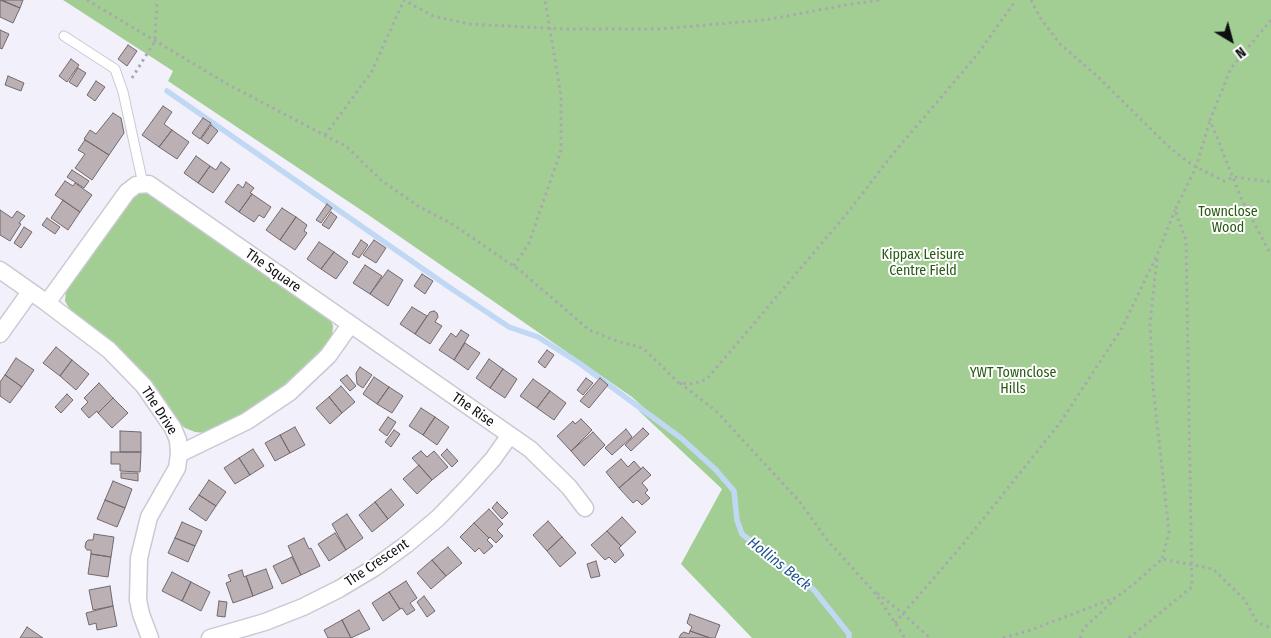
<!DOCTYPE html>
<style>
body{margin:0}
#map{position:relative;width:1271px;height:638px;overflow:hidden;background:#f2f1fb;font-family:"Fira Sans Condensed",sans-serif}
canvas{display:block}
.north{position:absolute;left:1206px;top:15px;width:50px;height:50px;-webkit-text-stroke:4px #fff;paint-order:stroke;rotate:143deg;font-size:14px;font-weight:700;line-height:20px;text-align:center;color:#0f0f12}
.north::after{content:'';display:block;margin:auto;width:18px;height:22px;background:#0f0f12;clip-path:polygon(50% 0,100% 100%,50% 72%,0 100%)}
</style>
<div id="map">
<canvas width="1271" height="638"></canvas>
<div class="north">N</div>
</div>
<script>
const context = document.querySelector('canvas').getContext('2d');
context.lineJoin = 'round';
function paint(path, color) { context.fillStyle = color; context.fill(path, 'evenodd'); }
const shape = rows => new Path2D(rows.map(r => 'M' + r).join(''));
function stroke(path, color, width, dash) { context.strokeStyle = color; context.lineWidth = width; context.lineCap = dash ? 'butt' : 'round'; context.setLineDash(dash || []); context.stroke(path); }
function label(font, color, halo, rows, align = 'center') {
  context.font = font + ' "Fira Sans Condensed",sans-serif'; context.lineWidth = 4; context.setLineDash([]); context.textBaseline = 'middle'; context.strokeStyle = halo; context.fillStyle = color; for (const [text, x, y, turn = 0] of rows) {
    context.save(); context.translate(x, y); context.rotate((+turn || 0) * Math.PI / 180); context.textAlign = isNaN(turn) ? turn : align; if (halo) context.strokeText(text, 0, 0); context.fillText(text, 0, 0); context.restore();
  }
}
paint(shape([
 [63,0,1271,0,1271,638,752,638,681,564,722,489,639,411,643,407,632,397,367,214,168,81,173,71],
 [146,191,331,321,333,326,332,337,304,369,289,383,255,407,205,433,195,432,185,428,177,421,167,403,143,372,114,344,70,310,65,301,66,291,132,197,138,192]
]), '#a2ce93');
stroke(shape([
 [167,91,449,287,509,327,538,337,579,363,681,438,716,470,734,491,737,520,742,534,814,590,849,634,849,638]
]), '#c1d8f4', 5.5);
const building = shape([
 [0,0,20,8,13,23,0,17,0,0],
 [2,0,23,0,20,8,2,0],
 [0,30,9,34,2,49,0,48,0,30],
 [128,45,137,51,127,66,118,59,128,45],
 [71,59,79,65,67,82,59,76,71,59],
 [78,68,86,73,77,87,69,82,78,68],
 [8,76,24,83,21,91,5,85,8,76],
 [96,81,105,87,95,101,87,95,96,81],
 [163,106,172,112,164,124,172,130,159,147,142,135,163,106],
 [113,113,121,118,124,133,109,155,84,139,90,130,96,134,113,113],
 [203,118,211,123,200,139,192,133,203,118],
 [211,125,218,131,208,144,201,139,211,125],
 [172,130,189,142,177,159,159,147,172,130],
 [85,140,109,155,92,180,75,168,85,154,78,150,85,140],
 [196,156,210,166,198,183,184,173,196,156],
 [221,162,230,169,213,193,198,183,210,166,216,170,221,162],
 [72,170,89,181,84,188,67,177,72,170],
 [65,181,73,186,75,183,92,195,80,212,55,195,65,181],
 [246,182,254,188,250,193,252,194,239,212,225,202,238,184,243,188,246,182],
 [252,194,271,207,264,218,259,215,254,222,239,212,252,194],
 [63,200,80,212,68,230,51,218,63,200],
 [327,204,332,208,321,223,316,220,327,204],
 [282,208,296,217,280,240,266,230,282,208],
 [0,210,12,218,17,211,25,216,19,223,21,224,10,241,0,235,0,210],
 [331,212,337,217,329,229,322,225,331,212],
 [296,217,307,225,304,231,307,233,295,250,280,240,296,217],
 [47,218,60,227,55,234,42,225,47,218],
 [24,227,32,232,21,248,14,243,24,227],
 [361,240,368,245,359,258,352,254,361,240],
 [374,240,386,248,376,263,363,255,374,240],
 [319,242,334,252,321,269,307,259,319,242],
 [334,252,348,262,336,279,321,269,334,252],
 [365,265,382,276,370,294,353,283,365,265],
 [388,270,403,280,388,306,370,294,388,270],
 [422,274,433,281,425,294,414,286,422,274],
 [412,307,427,316,415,334,400,324,412,307],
 [434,311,437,313,438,317,435,322,442,326,430,344,415,334,430,312,434,311],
 [461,330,469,335,454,360,439,350,451,333,456,337,461,330],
 [465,343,480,353,468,370,454,360,465,343],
 [56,347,72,360,60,376,43,363,56,347],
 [547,350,554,355,545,368,538,362,547,350],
 [16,358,34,370,22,387,5,375,16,358],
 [489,359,503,369,490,388,476,378,489,359],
 [72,360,89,374,76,390,60,376,72,360],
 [360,367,372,375,363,388,357,384,356,373,360,367],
 [503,369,517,379,505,398,490,388,503,369],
 [5,375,22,387,10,403,0,396,0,382,5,375],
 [347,375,356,386,350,391,340,380,347,375],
 [374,377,389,387,377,404,363,394,374,377],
 [586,378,593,383,583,395,577,390,586,378],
 [600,378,608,385,589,408,580,401,600,378],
 [533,379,550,391,537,408,520,396,533,379],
 [99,383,113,398,98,413,97,411,89,418,81,409,88,402,84,398,99,383],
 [341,386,355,402,342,413,329,397,341,386],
 [389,387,403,396,392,413,377,404,389,387],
 [550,391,566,403,554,420,537,408,550,391],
 [67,394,73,400,61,413,55,407,67,394],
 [329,397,342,413,330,424,316,408,329,397],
 [113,398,128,413,112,428,98,413,113,398],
 [421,408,435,417,423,435,409,426,421,408],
 [388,417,396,422,387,436,379,430,388,417],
 [435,417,449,427,437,445,423,435,435,417],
 [581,419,592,430,571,451,557,436,573,421,575,424,581,419],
 [295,427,305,445,290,453,280,435,295,427],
 [643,428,649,434,631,451,625,445,643,428],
 [626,429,632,437,612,455,605,448,626,429],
 [394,430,400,434,391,447,385,442,394,430],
 [120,431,141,432,141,452,120,452,120,431],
 [593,432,605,445,584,466,571,451,593,432],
 [280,435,290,453,275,461,265,443,280,435],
 [253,449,264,466,250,475,239,458,253,449],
 [447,449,458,461,452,467,441,455,447,449],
 [421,451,427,457,434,451,448,467,432,480,412,458,421,451],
 [111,452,141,452,140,472,120,471,120,464,111,464,111,452],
 [239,458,250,475,235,484,224,468,239,458],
 [621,459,628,467,634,461,641,469,619,488,606,472,621,459],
 [419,465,432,480,417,494,403,479,419,465],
 [643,467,651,475,642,483,648,490,645,493,650,498,642,505,637,500,633,503,619,488,643,467],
 [121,473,138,473,138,481,121,478,121,473],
 [209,480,226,492,216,506,199,495,209,480],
 [113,481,132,489,125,508,105,500,113,481],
 [391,489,404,505,388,519,375,502,391,489],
 [199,495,216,506,206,521,189,509,199,495],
 [105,500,125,508,117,527,97,519,105,500],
 [375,502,388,519,372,532,359,515,375,502],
 [497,502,508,513,502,519,492,508,497,502],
 [489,509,503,524,497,530,503,536,496,543,490,537,489,538,474,523,489,509],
 [347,514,363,538,346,550,332,524,347,514],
 [622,517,636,532,621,546,607,531,622,517],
 [548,521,562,537,547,551,533,535,548,521],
 [182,522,202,531,195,546,175,538,182,522],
 [474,523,489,538,487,540,493,546,484,554,479,548,475,552,460,537,474,523],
 [607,531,621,546,619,548,624,555,615,563,609,557,605,560,591,545,607,531],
 [335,533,346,550,329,561,318,544,335,533],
 [94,534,114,537,111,557,91,554,91,550,87,550,85,547,86,542,88,540,93,540,94,534],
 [562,537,576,553,560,567,547,551,562,537],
 [175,538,195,546,188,562,168,553,175,538],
 [304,538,309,549,311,548,320,566,301,575,288,546,304,538],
 [448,547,462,563,446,576,432,560,448,547],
 [91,554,111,557,108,577,88,574,91,554],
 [292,557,301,575,282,584,273,566,292,557],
 [432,560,446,576,431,589,417,573,432,560],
 [596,561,600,576,591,578,587,564,596,561],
 [266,569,273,588,253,596,246,576,266,569],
 [242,570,244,577,246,576,253,596,233,603,226,583,231,581,228,575,242,570],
 [172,572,191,582,182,601,162,591,172,572],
 [406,581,417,598,410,603,415,610,407,615,402,608,400,609,389,592,406,581],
 [191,582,210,592,201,611,182,601,191,582],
 [110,586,113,606,93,610,89,590,110,586],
 [389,592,400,609,383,621,372,603,389,592],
 [424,596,435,611,427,617,417,602,424,596],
 [219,601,227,602,225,617,217,616,219,601],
 [113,606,117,626,97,630,96,623,89,625,86,613,113,606],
 [359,610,370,629,351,638,342,620,359,610],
 [690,614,720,625,715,638,710,638,690,631,692,627,687,623,690,614],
 [342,620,351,638,328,638,324,630,342,620],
 [27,627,43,638,20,638,27,627],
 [690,631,710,638,679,638,681,634,684,632,689,634,690,631]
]);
paint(building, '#bbb1b4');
stroke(building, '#73696c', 1);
const service = shape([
 [64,36,115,69,123,92,143,184]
]);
const minor = shape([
 [0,270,47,303,109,350,144,386,173,428,178,440,179,454,177,468,149,517,139,558,138,600,141,614,150,638],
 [47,303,127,192,136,185,149,184,530,449,569,487,585,508],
 [0,334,30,292],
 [179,454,247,421,290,392,328,356,350,325],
 [210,638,265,622,303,607,339,589,374,568,407,544,438,518,466,489,493,459,510,435]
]);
stroke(service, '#c9c9d2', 11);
stroke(minor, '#c9c9d2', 19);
stroke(shape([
 [87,0,229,85,347,147,381,180,418,206,454,225,522,272,589,330,617,341,643,348,679,383,694,384,707,379,849,211,892,155,977,55,1016,0],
 [1031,0,1041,19,1061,45,1096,75,1169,147,1187,161,1196,167,1224,181,1234,177,1271,182],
 [1271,20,1231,68,1210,120,1241,198,1271,255],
 [132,78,155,41,157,0],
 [325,135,371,73,404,0,433,16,469,24,564,29,659,29,765,20,846,5,880,0],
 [1157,259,1150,324,1153,386,1169,532,1162,559],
 [514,266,529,243,561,150,561,96,545,0],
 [680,383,715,410,800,502,827,540,876,594,905,638],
 [877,593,902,613,930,638],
 [895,623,959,549,1060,423,1122,328,1157,255,1175,210],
 [1003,638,1031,630,1117,597,1135,583,1162,559,1213,569,1245,600,1257,622,1271,628],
 [1080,638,1083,629,1115,599],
 [1129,638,1192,587,1186,240,1175,210,1196,167,1210,120]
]), '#a9a8b0', 3, [2.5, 4]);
stroke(service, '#fff', 9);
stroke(minor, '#fff', 16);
label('14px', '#285a11', '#fff', [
 ["Townclose",1228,212],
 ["Wood",1228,228],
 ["Kippax Leisure",923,255],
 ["Centre Field",923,271],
 ["YWT Townclose",1013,373],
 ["Hills",1013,389]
]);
label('14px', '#0f0f12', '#fff', [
 ["The Square",273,271,35],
 ["The Rise",473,410,35],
 ["The Drive",159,411,57],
 ["The Crescent",377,563,-34]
]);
label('italic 15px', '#1c5490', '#fff', [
 ["Hollins Beck",779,564,38]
]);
</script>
